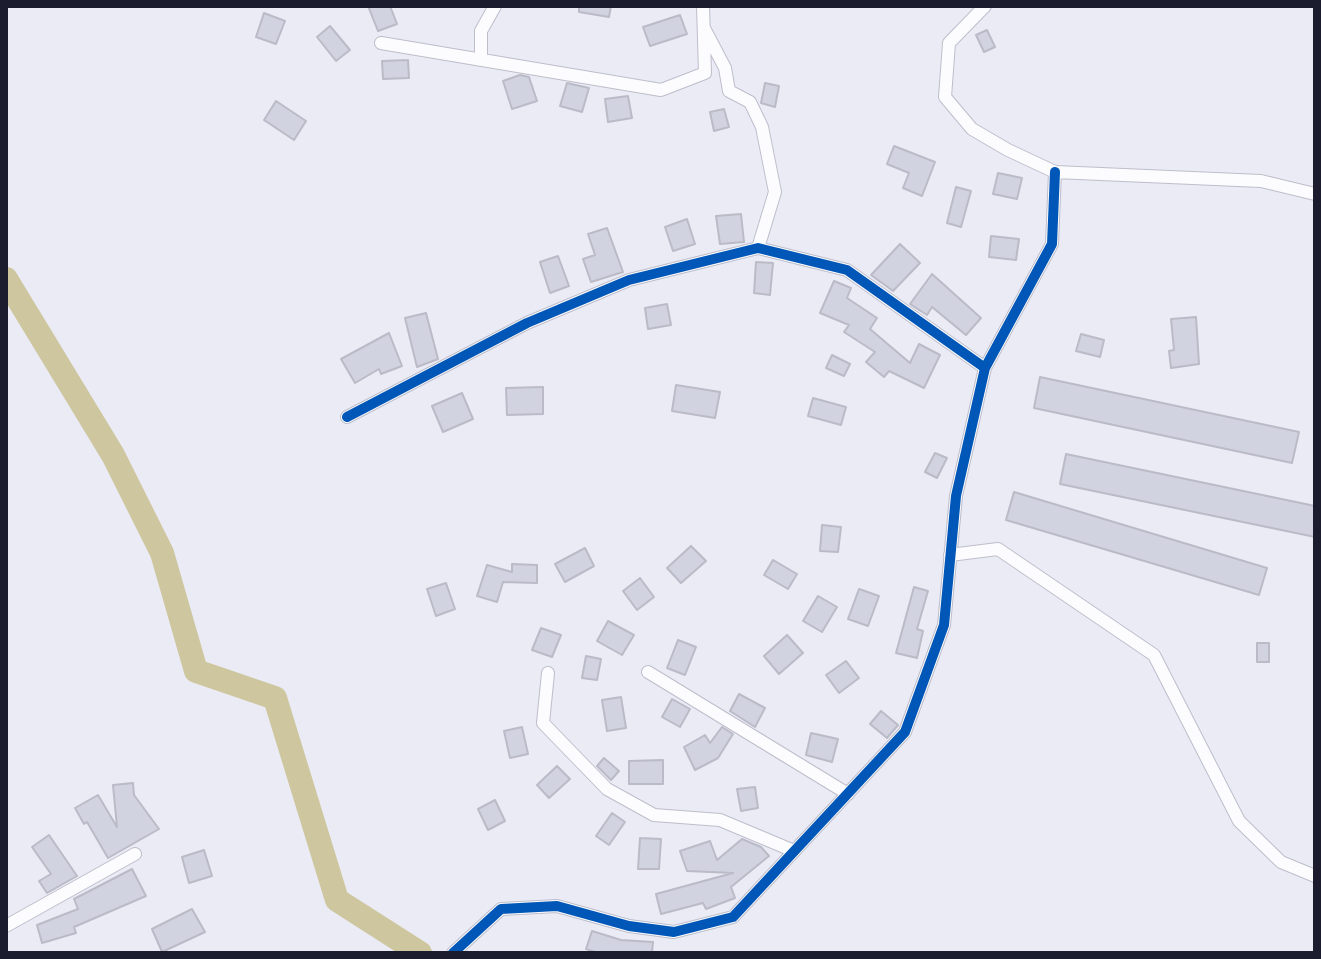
<!DOCTYPE html>
<style>
body{margin:0}
#map{position:relative;width:1321px;height:959px;overflow:hidden;background:#eaebf5;font-family:"Alegreya Sans",sans-serif}
canvas{display:block}
.frame{position:absolute;inset:0;border:8px solid #1b1c2d;pointer-events:none}
</style>
<div id="map">
<canvas width="1321" height="959"></canvas>
<div class="frame"></div>
</div>
<script>
const context = document.querySelector('canvas').getContext('2d');
context.lineJoin = 'round';
const shape = rows => new Path2D(rows.map(r => 'M' + r).join(''));
function stroke(path, color, width, dash) { context.strokeStyle = color; context.lineWidth = width; context.lineCap = dash ? 'butt' : 'round'; context.setLineDash(dash || []); context.stroke(path); }
function paint(path, color) { context.fillStyle = color; context.fill(path, 'evenodd'); }
stroke(shape([
 [6,279,113,455,162,553,196,671,275,698,337,900,420,953]
]), '#cdc69e', 24);
const building = shape([
 [368,6,390,6,397,24,378,31,368,6],
 [579,6,611,6,609,17,579,12,579,6],
 [264,13,285,21,276,44,256,37,264,13],
 [680,15,687,34,650,46,643,27,680,15],
 [330,26,350,50,336,61,317,37,330,26],
 [987,30,995,47,984,52,976,35,987,30],
 [408,60,409,78,383,79,382,61,408,60],
 [520,75,529,77,537,101,512,109,503,81,520,75],
 [567,83,589,88,582,112,560,106,567,83],
 [765,83,779,86,775,107,761,103,765,83],
 [628,96,632,118,608,122,605,99,628,96],
 [276,101,306,121,294,140,264,120,276,101],
 [724,109,729,127,714,131,710,112,724,109],
 [894,146,935,162,922,196,903,188,909,173,887,164,894,146],
 [998,173,1022,178,1017,199,993,194,998,173],
 [956,187,971,191,961,227,947,223,956,187],
 [741,214,744,242,720,244,716,216,741,214],
 [687,219,695,244,673,251,665,227,687,219],
 [607,228,623,272,591,282,583,259,595,255,588,234,607,228],
 [991,236,1019,239,1016,260,989,257,991,236],
 [900,244,920,263,893,291,871,275,900,244],
 [558,256,569,286,550,293,540,262,558,256],
 [756,262,773,263,770,295,754,293,756,262],
 [932,274,981,318,966,335,932,307,927,315,910,304,932,274],
 [834,281,851,288,847,298,877,318,870,329,910,363,919,344,940,355,924,388,889,371,884,377,866,362,875,352,844,332,849,325,820,313,834,281],
 [667,304,671,325,648,329,645,308,667,304],
 [426,313,438,359,417,367,405,318,426,313],
 [1196,317,1199,364,1171,368,1169,351,1174,350,1171,319,1196,317],
 [389,333,402,366,381,374,379,369,355,383,341,359,389,333],
 [1081,334,1104,340,1100,357,1076,351,1081,334],
 [832,355,850,364,844,376,826,368,832,355],
 [1040,377,1299,432,1292,463,1034,408,1040,377],
 [676,385,720,392,715,418,672,411,676,385],
 [543,387,543,414,507,415,506,388,543,387],
 [462,393,473,419,443,432,432,406,462,393],
 [813,398,846,407,841,425,808,416,813,398],
 [935,453,947,458,937,478,925,472,935,453],
 [1066,454,1315,506,1315,537,1060,484,1066,454],
 [1014,492,1267,568,1259,595,1006,520,1014,492],
 [822,525,841,527,838,552,820,551,822,525],
 [691,546,706,561,681,583,667,568,691,546],
 [585,548,594,566,565,582,555,564,585,548],
 [773,560,797,574,788,589,764,575,773,560],
 [512,564,537,565,537,583,503,582,497,602,477,596,487,565,512,572,512,564],
 [640,578,654,597,637,610,623,591,640,578],
 [446,583,455,609,436,616,427,589,446,583],
 [914,587,928,591,917,629,923,631,917,658,896,653,914,587],
 [859,589,879,596,868,626,848,619,859,589],
 [818,596,837,607,822,632,803,621,818,596],
 [608,621,634,635,622,655,597,641,608,621],
 [541,628,561,635,552,657,532,650,541,628],
 [787,635,803,653,779,674,764,656,787,635],
 [678,640,696,647,685,675,667,668,678,640],
 [1257,643,1269,643,1269,662,1257,662,1257,643],
 [586,656,601,659,597,680,582,678,586,656],
 [846,661,859,678,839,693,826,675,846,661],
 [739,694,765,708,755,727,730,711,739,694],
 [621,697,626,728,607,731,602,700,621,697],
 [672,699,690,709,680,727,662,717,672,699],
 [881,711,898,725,887,738,870,724,881,711],
 [522,727,528,754,510,758,504,731,522,727],
 [722,727,733,734,718,758,695,770,684,747,705,735,710,743,722,727],
 [811,733,838,739,832,762,806,755,811,733],
 [604,758,619,771,611,780,597,766,604,758],
 [663,760,663,784,629,784,629,761,663,760],
 [557,766,570,779,549,798,537,785,557,766],
 [133,783,134,795,159,829,108,858,87,822,84,824,75,808,98,795,117,827,113,785,133,783],
 [755,787,758,808,741,811,737,789,755,787],
 [495,800,505,821,488,830,478,809,495,800],
 [612,813,625,822,609,845,596,836,612,813],
 [49,835,77,876,47,893,39,881,51,874,32,847,49,835],
 [640,838,661,839,659,869,638,869,640,838],
 [742,839,761,847,769,856,731,887,735,898,706,909,703,903,661,914,656,894,733,873,687,871,680,851,710,841,717,860,742,839],
 [204,850,212,876,189,883,182,857,204,850],
 [132,869,146,896,74,927,76,933,42,943,37,925,78,909,74,899,132,869],
 [192,909,205,932,162,952,152,929,192,909],
 [592,931,621,940,653,942,652,953,598,953,586,949,592,931]
]);
paint(building, '#d2d3e1');
stroke(building, '#babbc7', 2);
const street = shape([
 [985,6,949,43,945,97,972,129,1008,150,1055,172,1261,181,1315,194],
 [704,28,725,68,729,91,750,102,762,127,775,192,758,248],
 [381,43,661,90,705,73,703,6],
 [481,60,481,31,495,6],
 [347,417,527,323,629,280,758,248,847,270,985,368],
 [950,555,998,549,1154,655,1239,821,1281,862,1315,876],
 [648,672,848,794],
 [548,673,543,723,607,789,654,815,720,820,794,851],
 [6,926,135,854],
 [453,953,501,909,557,906,629,926,674,932,733,917,905,732,944,625,956,496,985,368,1052,244,1055,172]
]);
stroke(street, '#bdbecb', 14);
stroke(street, '#fcfcfe', 12);
stroke(shape([
 [347,417,527,323,629,280,758,248,847,270,985,368],
 [453,953,501,909,557,906,629,926,674,932,733,917,905,732,944,625,956,496,985,368,1052,244,1055,172]
]), '#0057b8', 10);
</script>
